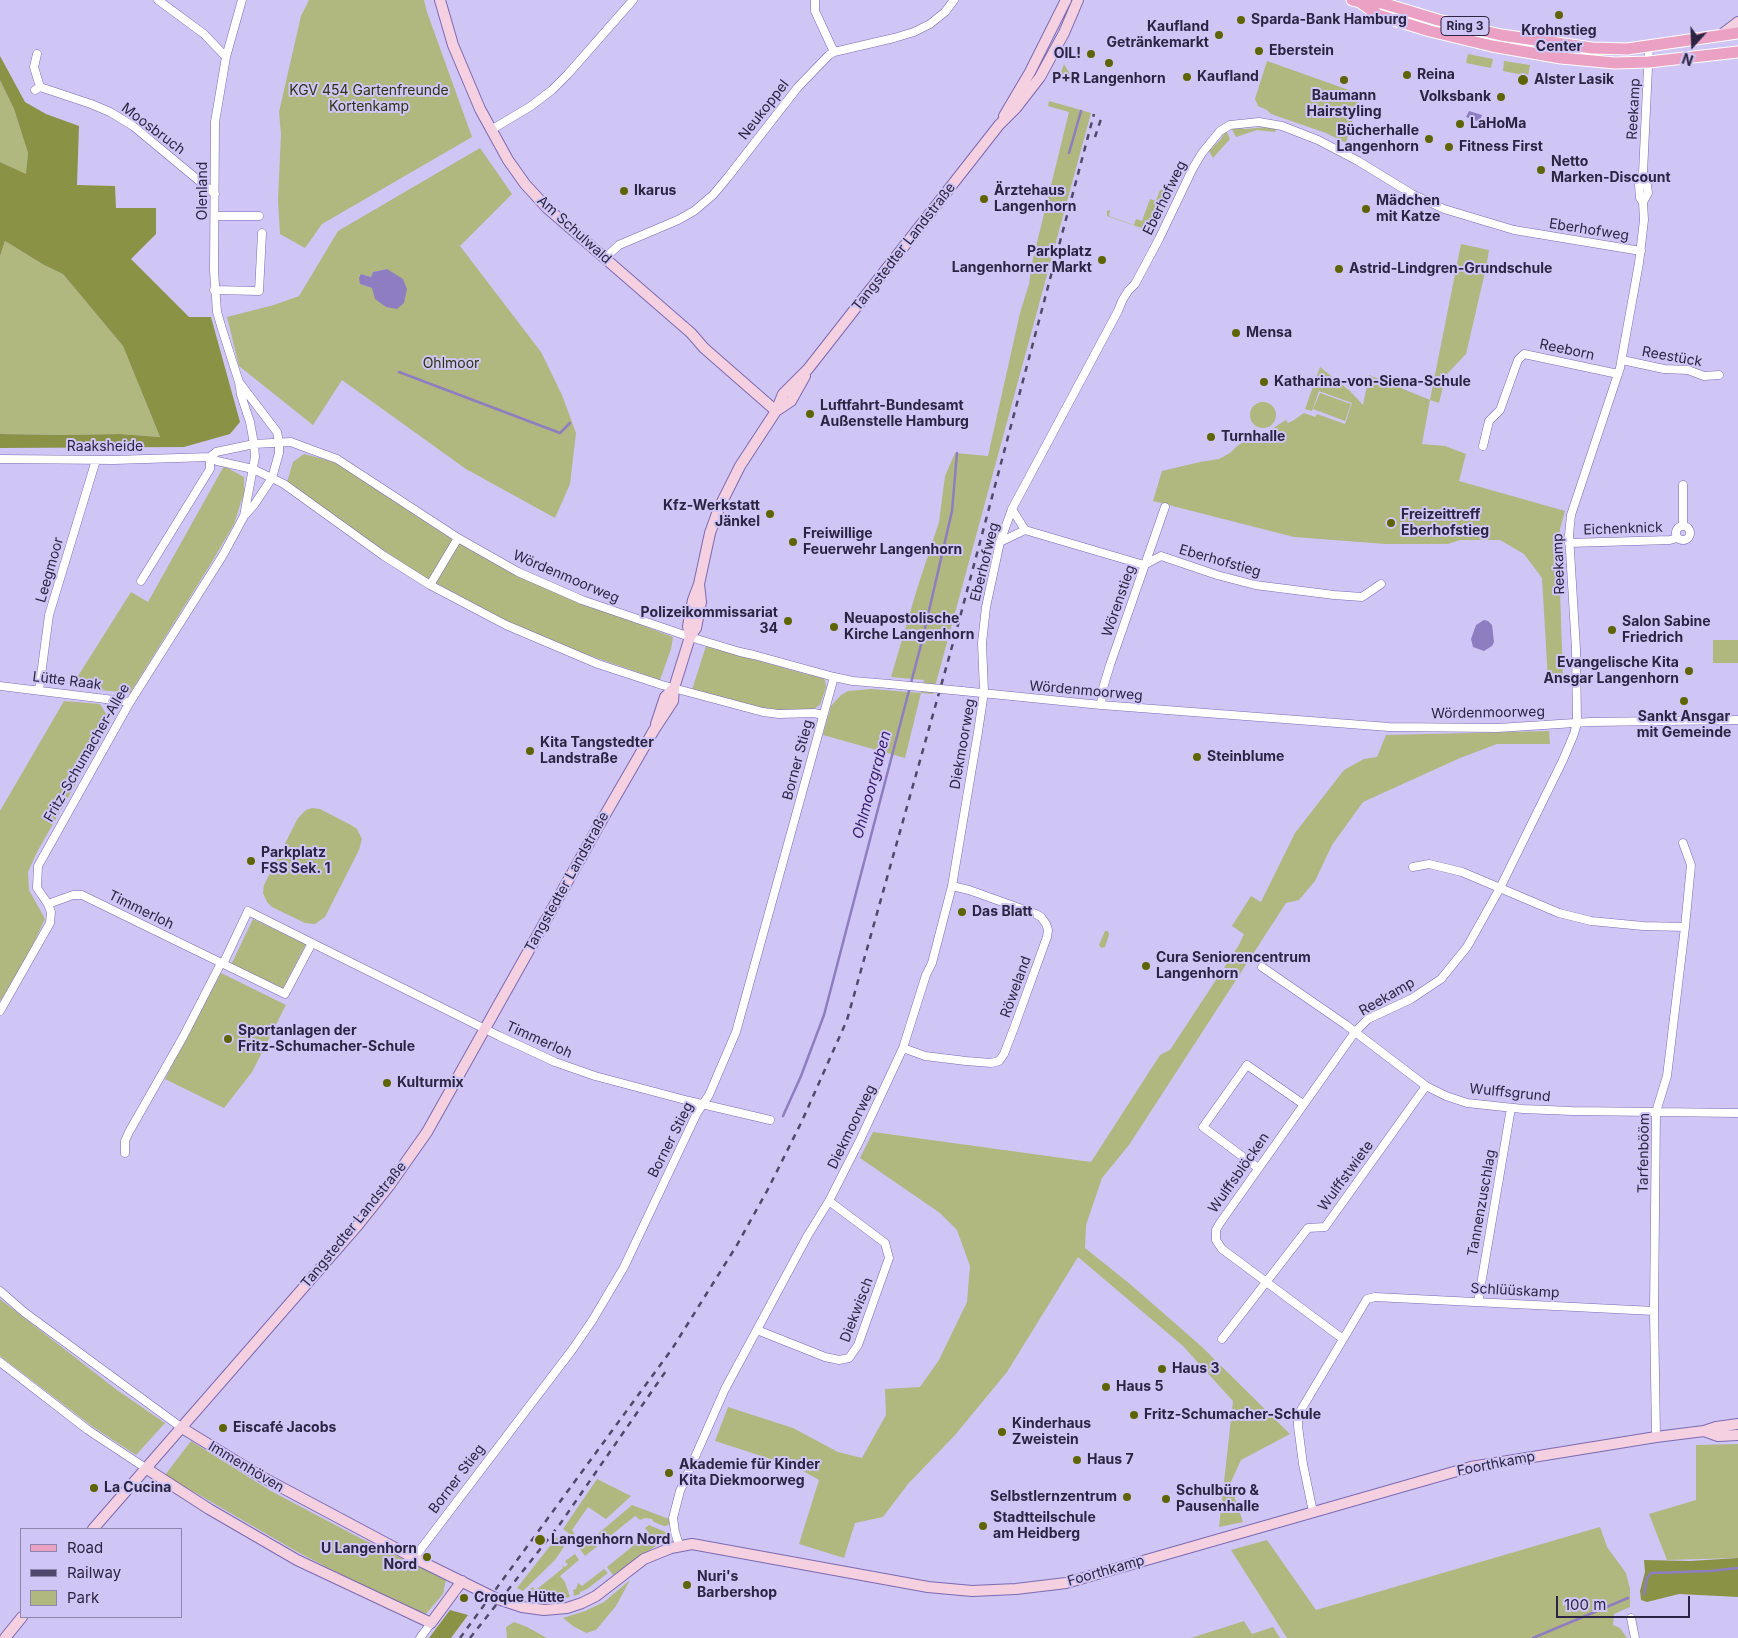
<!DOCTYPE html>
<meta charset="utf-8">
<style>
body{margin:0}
#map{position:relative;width:1738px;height:1638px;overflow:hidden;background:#cfc6f5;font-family:Inter,sans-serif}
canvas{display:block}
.legend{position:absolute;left:20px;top:1528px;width:162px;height:90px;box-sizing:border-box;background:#cfc6f5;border:1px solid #8e85ae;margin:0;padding:6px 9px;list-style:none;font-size:15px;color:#2c2443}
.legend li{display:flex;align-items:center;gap:10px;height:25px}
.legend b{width:25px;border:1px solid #8e85ae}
.north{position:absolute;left:1668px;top:20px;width:50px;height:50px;-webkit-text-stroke:4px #cfc6f5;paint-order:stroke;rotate:200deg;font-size:14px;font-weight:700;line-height:20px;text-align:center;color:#2c2443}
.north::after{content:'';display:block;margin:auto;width:18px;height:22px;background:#2c2443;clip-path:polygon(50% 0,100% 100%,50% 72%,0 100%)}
.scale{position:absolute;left:1556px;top:1596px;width:134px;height:22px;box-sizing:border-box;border:2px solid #2c2443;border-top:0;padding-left:6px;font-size:15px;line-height:18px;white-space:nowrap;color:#2c2443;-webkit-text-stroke:4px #cfc6f5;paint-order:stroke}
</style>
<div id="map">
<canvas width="1738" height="1638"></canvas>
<ul class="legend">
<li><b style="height:6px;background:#eba1c3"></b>Road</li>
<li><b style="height:6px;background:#51496b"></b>Railway</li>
<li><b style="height:14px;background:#b0b77f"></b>Park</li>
</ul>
<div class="north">N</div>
<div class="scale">100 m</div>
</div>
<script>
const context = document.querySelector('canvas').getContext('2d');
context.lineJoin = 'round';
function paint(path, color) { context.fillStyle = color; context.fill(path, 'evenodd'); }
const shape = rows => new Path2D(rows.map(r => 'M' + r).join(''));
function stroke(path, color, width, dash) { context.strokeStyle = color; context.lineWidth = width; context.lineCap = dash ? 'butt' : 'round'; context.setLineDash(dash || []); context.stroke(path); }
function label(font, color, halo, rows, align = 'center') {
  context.font = font + ' Inter,sans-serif'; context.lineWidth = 4; context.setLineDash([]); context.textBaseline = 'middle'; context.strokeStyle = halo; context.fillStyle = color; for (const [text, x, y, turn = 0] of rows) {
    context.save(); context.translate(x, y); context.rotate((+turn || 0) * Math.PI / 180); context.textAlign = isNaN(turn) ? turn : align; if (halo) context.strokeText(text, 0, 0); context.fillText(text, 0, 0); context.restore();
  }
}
paint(shape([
 [309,0,424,0,427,12,472,137,322,224,305,248,280,234,278,200,281,134,279,112,301,16],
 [1383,9,1495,38,1495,42,1434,28,1382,12],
 [1507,41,1561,50,1562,52,1506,45],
 [1468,54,1493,59,1491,68,1466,63],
 [1267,61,1360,94,1346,143,1326,133,1271,114,1267,110,1258,106,1255,99],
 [1504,61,1530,65,1528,76,1503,71],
 [1064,64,1073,79,1072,82,1059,78],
 [0,80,14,109,28,153,27,175,0,162],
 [1049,101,1091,113,933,694,921,693,905,758,823,735,831,706,841,695,848,691,871,689,921,693,924,680,891,677,917,589,939,522,945,476,955,453,988,456,1020,313,1029,284,1032,263,1069,112,1048,106],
 [1232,126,1245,129,1267,127,1276,129,1275,132,1257,130,1236,137,1231,127],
 [1226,130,1230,139,1213,158,1209,151,1221,139],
 [480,148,512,194,460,246,541,352,562,395,576,433,570,484,555,518,466,469,342,380,313,425,239,366,227,317,274,305,299,296,338,231],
 [387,269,372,288,360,284,361,274,371,277,373,272],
 [1175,188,1154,231,1150,231,1107,216,1107,211,1110,210,1109,216,1134,225,1136,219,1142,221,1150,199,1156,201,1160,190],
 [5,241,44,265,63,274,123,346,160,437,120,434,64,435,0,434,0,256],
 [1461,244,1489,250,1486,268,1466,354,1446,375,1439,403,1430,400,1422,444,1445,446,1466,454,1459,481,1565,511,1560,529,1559,560,1563,679,1548,680,1542,578,1524,554,1500,540,1460,540,1448,544,1386,544,1294,537,1153,501,1162,471,1200,462,1219,459,1230,453,1237,446,1257,435,1259,437,1286,420,1288,423,1294,420,1304,413,1315,417,1317,414,1345,424,1352,403,1319,391,1312,411,1305,409,1320,367,1350,391,1363,405,1369,375,1430,400],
 [1320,393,1351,404,1345,421,1313,409],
 '1250 415a13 13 0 1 1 26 0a13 13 0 1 1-26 0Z',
 [304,454,335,462,447,536,512,573,552,591,673,637,671,649,660,680,568,648,510,623,423,576,362,536,287,482,293,462],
 [224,466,244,477,244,493,234,524,210,565,130,693,71,687,131,592,148,602],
 [1713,640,1738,640,1738,663,1713,663],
 [706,646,809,675,810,672,823,677,825,680,826,687,820,705,812,710,784,712,760,708,692,690],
 [64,701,100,704,111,722,37,852,28,872,29,890,45,919,25,961,0,1001,0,811],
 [1549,731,1550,744,1497,744,1460,758,1363,802,1332,845,1315,881,1299,900,1286,903,1129,1145,1102,1178,1086,1225,1085,1248,1130,1284,1201,1346,1290,1434,1241,1460,1230,1484,1243,1522,1219,1527,1233,1401,1183,1346,1078,1257,1007,1372,955,1435,908,1484,883,1517,855,1523,844,1558,799,1544,819,1480,796,1467,715,1441,728,1407,793,1428,838,1452,862,1458,886,1415,885,1389,920,1387,939,1360,967,1302,970,1266,957,1230,940,1213,860,1158,873,1132,1091,1162,1160,1055,1170,1050,1239,945,1244,934,1232,926,1251,896,1261,902,1295,833,1344,770,1364,759,1377,757,1386,735],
 [312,808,320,809,351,825,357,829,362,839,359,850,325,917,315,924,305,923,272,907,267,902,263,893,264,885,298,818,306,810],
 [253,919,306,944,282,990,231,965],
 [1105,931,1108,931,1109,935,1105,947,1101,948,1099,945],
 [221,973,286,1005,252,1072,224,1108,165,1079],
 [0,1299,117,1390,165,1423,136,1455,93,1427,0,1356],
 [191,1441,271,1491,358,1537,446,1580,443,1594,425,1615,351,1580,294,1550,165,1475],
 [1738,1444,1738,1558,1667,1560,1649,1514,1696,1500,1696,1445],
 [597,1479,631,1496,606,1519,588,1507,572,1530,576,1536,575,1538,563,1529],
 [632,1505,669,1519,669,1524,666,1526,664,1526,654,1522,652,1519,645,1518,640,1520,635,1516,585,1556,580,1549],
 [649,1525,670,1534,669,1537,613,1575,607,1567,649,1533,645,1528],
 [1600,1527,1607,1547,1626,1573,1630,1589,1630,1607,1614,1614,1613,1625,1620,1628,1627,1638,1287,1638,1231,1550,1267,1540,1316,1610],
 [557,1537,564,1547,555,1560,523,1591,517,1588],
 [575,1554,579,1560,560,1576,565,1582,570,1597,566,1598,563,1595,530,1597,526,1594,532,1587,536,1590,563,1568,562,1564,564,1567,568,1565,565,1561],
 [604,1569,608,1573,587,1589,580,1592,580,1594,574,1596,573,1590,576,1589,578,1583,582,1586],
 [630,1580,616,1606,596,1630,586,1633,573,1626,563,1618,585,1611,604,1602],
 [1244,1621,1252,1634,1273,1627,1280,1638,1191,1638],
 [514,1622,527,1627,547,1638,507,1638,506,1627]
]), '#b0b77f');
paint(shape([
 [0,56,25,102,46,114,79,126,77,185,115,186,116,208,156,208,156,234,131,259,189,317,211,317,240,422,230,434,184,447,0,448,0,434,64,435,120,434,160,437,123,346,63,274,44,265,5,241,0,256,0,162,26,174,28,153,14,109,0,80],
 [1738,1558,1738,1597,1679,1594,1647,1602,1641,1600,1640,1591,1645,1572,1644,1560,1690,1561],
 [450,1610,468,1615,451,1638,429,1638]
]), '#8a9246');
paint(shape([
 [1469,111,1482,115,1479,122,1466,117],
 [387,269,403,279,407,289,404,303,397,309,386,307,375,299,372,288,360,284,359,278,361,274,371,277,373,272],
 [1484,620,1488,621,1492,625,1494,642,1492,646,1484,651,1473,647,1471,639,1476,625]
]), '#8e7ec1');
stroke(shape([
 [1069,153,1081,111],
 [399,372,560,433,570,423],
 [783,1116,801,1076,824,1015,922,641,952,511,957,453],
 [1644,1594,1647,1578,1651,1573,1710,1571,1738,1568],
 [1533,1638,1628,1598]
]), '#8e7ec1', 2.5);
const street = shape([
 [158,0,204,34,226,57],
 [242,0,226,57,215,122,214,271,217,312,222,329,239,382,241,395,250,422,254,444,255,457,244,516],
 [815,0,815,11,834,52],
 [37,54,34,67,40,87],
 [35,90,40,87,91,104,110,112,133,126,215,194],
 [491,130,531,106,552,90,568,74,633,0],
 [1643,173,1646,178,1648,193,1643,202],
 [216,216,259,216],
 [605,258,619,245,678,220,694,211,713,195,728,177,798,87,829,55,834,52,894,38,914,32,930,24,945,12,954,0],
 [214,290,259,291,262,233],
 [1622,360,1664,369,1688,370,1704,376,1719,375],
 [1483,446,1489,421,1500,410,1518,360,1524,354,1618,374],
 [210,457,216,452,254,444,291,442,304,447,337,459,458,538,518,572,582,600,690,637,740,652,754,655,834,677,853,681,889,684],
 [0,459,114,460,210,457,217,461,253,469,284,484,384,556,430,585,506,625,598,664,662,685,763,712,779,714,814,713,823,715],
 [1683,485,1683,525],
 [1012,509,1025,530,1144,565,1161,556,1217,575,1255,585,1334,595,1362,597,1381,584],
 '1676 533a7 7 0 1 1 14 0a7 7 0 1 1-14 0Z',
 [1000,542,1025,530],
 [1569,543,1670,540,1677,538],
 [141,581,210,469,210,457],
 [430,585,458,538],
 [0,686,130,702],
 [39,690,49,615,96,460],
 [962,691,1101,705,1389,727,1498,728,1590,722,1738,720],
 [1101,705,1103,688,1110,665,1165,507],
 [1413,867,1429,864,1462,872,1559,913,1591,921,1643,926,1685,927],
 [48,904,73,895,82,895,285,994,312,943,499,1036,555,1062,595,1076,689,1101,770,1120],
 [223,964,248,911,312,943],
 [1262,967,1346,1025,1426,1086,1446,1096,1467,1103,1523,1109,1572,1111,1738,1113],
 [0,1011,50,923,51,912,48,904,37,888,38,866,130,702,223,555,244,516,254,505,272,478,279,453,279,442,277,432,239,382],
 [903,1048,925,1056,966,1061,991,1063,999,1061,1004,1054,1014,1028,1047,937,1048,930,1046,924,1041,917,1036,914,969,890,952,886],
 [125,1153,125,1141,129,1132,183,1037,221,963],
 [1258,1168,1203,1127,1247,1065,1303,1104],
 [0,1291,24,1312,182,1428],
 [1478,1302,1511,1108],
 [757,1330,825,1357,839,1360,849,1358,858,1345,889,1258,885,1243,829,1201],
 [1222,1339,1308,1228,1325,1227,1426,1086],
 [1343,1339,1222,1249,1216,1240,1216,1230,1220,1223,1355,1032,1368,1019,1411,999,1441,979,1467,947,1500,888,1563,760,1574,734,1577,723,1576,649,1569,535,1571,515,1620,368,1639,263,1644,220,1643,202,1640,198,1639,185,1643,173,1649,46],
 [0,1362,88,1430,147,1469],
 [1656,1437,1654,1311,1656,1112,1667,1076,1685,927,1691,865,1683,843],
 [1313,1512,1303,1464,1298,1426,1298,1415,1367,1299,1375,1297,1654,1311],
 [679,1545,675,1532,673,1518,680,1491,725,1389,808,1235,829,1201,860,1140,903,1048,926,975,932,963,952,886,978,732,984,692,982,643,986,607,1000,542,1012,509,1118,311,1122,301,1128,291,1135,284,1159,239,1193,168,1202,153,1220,131,1230,125,1259,122,1282,126,1318,140,1358,161,1412,194,1444,209,1514,230,1641,251],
 [414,1558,572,1350,592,1321,624,1267,697,1113,709,1095,736,1032,834,677],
 [1631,1618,1635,1638],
 [420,1638,431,1623]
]);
const secondary = shape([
 [440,0,453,45,480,109,508,160,525,184,547,208,691,333,704,348,776,411],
 [1721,35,1738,22],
 [1004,116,1030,72,1066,0],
 [776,411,791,401,805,376],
 [690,637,688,626,693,600,699,584,710,533,719,508,740,466,776,411,783,394,808,369,999,125,1016,108,1040,77,1064,33,1078,0],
 [656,724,665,697,674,688],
 [182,1428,262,1477,414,1558,495,1598,522,1607,544,1610,567,1608,582,1603,596,1596,644,1559,671,1548,692,1544,928,1587,972,1591,1016,1589,1066,1583,1471,1467,1656,1437,1704,1431,1716,1427,1738,1424],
 [1704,1431,1718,1436,1738,1435],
 [147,1469,209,1509,297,1560,431,1623,462,1581],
 [93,1529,358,1225,389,1186,427,1132,602,820,654,730,673,701,674,688,690,637,696,628,701,602,699,584],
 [5,1638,22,1617]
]);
const primary = shape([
 [1352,0,1360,2,1378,15,1430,31,1492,46,1561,58,1615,63,1649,62,1738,52],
 [1360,2,1382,3,1438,20,1501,35,1592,48,1627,49,1738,33]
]);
stroke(street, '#7b6ab1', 9);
stroke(secondary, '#7b6ab1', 12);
stroke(primary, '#fff', 13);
stroke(street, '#fff', 8);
stroke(secondary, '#f5d0e1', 10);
stroke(primary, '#eba1c3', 11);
stroke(shape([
 [1095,137,1102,116],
 [460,1638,672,1349,737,1245,767,1191,802,1121,847,1020,955,636,1094,114],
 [470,1638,560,1524,668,1368]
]), '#51496b', 2.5, [6, 6]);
const streetBridge = shape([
 [889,684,962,691]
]);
stroke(streetBridge, '#7b6ab1', 9, []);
stroke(streetBridge, '#fff', 8);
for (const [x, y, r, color] of [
 [1559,15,5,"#5d6400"],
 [1241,20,5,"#5d6400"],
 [1219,35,5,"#5d6400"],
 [1259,51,5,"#5d6400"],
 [1091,54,5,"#5d6400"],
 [1109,63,5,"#5d6400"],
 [1407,75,5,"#5d6400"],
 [1187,77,5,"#5d6400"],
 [1344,80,5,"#5d6400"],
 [1523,80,6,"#5d6400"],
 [1501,97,5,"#5d6400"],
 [1460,124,5,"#5d6400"],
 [1429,139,5,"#5d6400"],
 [1449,147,5,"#5d6400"],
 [1541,170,5,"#5d6400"],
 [624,191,5,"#5d6400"],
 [984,199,5,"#5d6400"],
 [1366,209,5,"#5d6400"],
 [1102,260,5,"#5d6400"],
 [1339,269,5,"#5d6400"],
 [1236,333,5,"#5d6400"],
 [1264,382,5,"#5d6400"],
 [810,414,5,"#5d6400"],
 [1211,437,5,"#5d6400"],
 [770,514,5,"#5d6400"],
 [1391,523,5,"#5d6400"],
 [793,542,5,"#5d6400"],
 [788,621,5,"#5d6400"],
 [834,627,5,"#5d6400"],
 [1612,630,5,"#5d6400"],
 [1689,671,5,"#5d6400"],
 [1684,701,5,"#5d6400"],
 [530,751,5,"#5d6400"],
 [1197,757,5,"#5d6400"],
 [251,861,5,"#5d6400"],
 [962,912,5,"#5d6400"],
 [1146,966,5,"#5d6400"],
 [228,1039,5,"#5d6400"],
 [387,1083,5,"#5d6400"],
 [1162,1369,5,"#5d6400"],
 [1106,1387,5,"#5d6400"],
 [1134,1415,5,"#5d6400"],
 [223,1428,5,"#5d6400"],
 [1002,1432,5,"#5d6400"],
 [1077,1460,5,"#5d6400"],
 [669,1473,5,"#5d6400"],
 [94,1488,5,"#5d6400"],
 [1127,1497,5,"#5d6400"],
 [1166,1499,5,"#5d6400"],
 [983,1526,5,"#5d6400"],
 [540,1540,6,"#5d6400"],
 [427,1557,5,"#5d6400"],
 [687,1585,5,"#5d6400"],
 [464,1598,5,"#5d6400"]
]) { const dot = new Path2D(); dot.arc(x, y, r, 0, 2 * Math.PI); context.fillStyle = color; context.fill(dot); stroke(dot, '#cfc6f5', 2); }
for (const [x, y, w] of [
 [1465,26,48]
]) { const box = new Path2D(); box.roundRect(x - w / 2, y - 9.5, w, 19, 4); context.fillStyle = '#cfc6f5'; context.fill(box); stroke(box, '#2c2443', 1); }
label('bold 12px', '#2c2443', null, [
 ["Ring 3",1465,26]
]);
label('bold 14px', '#2c2443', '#cfc6f5', [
 ["Sparda-Bank Hamburg",1251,20],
 ["Kaufland",1209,27,"right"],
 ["Getränkemarkt",1209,43,"right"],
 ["Krohnstieg",1559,31,"center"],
 ["Center",1559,47,"center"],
 ["Eberstein",1269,51],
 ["OIL!",1081,54,"right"],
 ["Reina",1417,75],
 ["Kaufland",1197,77],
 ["P+R Langenhorn",1109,79,"center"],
 ["Alster Lasik",1534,80],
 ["Baumann",1344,96,"center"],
 ["Hairstyling",1344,112,"center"],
 ["Volksbank",1491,97,"right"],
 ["LaHoMa",1470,124],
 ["Bücherhalle",1419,131,"right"],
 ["Langenhorn",1419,147,"right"],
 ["Fitness First",1459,147],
 ["Netto",1551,162],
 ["Marken-Discount",1551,178],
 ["Ikarus",634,191],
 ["Ärztehaus",994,191],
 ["Langenhorn",994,207],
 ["Mädchen",1376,201],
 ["mit Katze",1376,217],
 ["Parkplatz",1092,252,"right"],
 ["Langenhorner Markt",1092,268,"right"],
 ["Astrid-Lindgren-Grundschule",1349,269],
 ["Mensa",1246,333],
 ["Katharina-von-Siena-Schule",1274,382],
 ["Luftfahrt-Bundesamt",820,406],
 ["Außenstelle Hamburg",820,422],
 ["Turnhalle",1221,437],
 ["Kfz-Werkstatt",760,506,"right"],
 ["Jänkel",760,522,"right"],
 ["Freizeittreff",1401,515],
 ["Eberhofstieg",1401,531],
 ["Freiwillige",803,534],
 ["Feuerwehr Langenhorn",803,550],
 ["Polizeikommissariat",778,613,"right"],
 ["34",778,629,"right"],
 ["Neuapostolische",844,619],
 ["Kirche Langenhorn",844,635],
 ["Salon Sabine",1622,622],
 ["Friedrich",1622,638],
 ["Evangelische Kita",1679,663,"right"],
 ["Ansgar Langenhorn",1679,679,"right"],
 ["Sankt Ansgar",1684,717,"center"],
 ["mit Gemeinde",1684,733,"center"],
 ["Kita Tangstedter",540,743],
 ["Landstraße",540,759],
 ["Steinblume",1207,757],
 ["Parkplatz",261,853],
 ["FSS Sek. 1",261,869],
 ["Das Blatt",972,912],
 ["Cura Seniorencentrum",1156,958],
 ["Langenhorn",1156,974],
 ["Sportanlagen der",238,1031],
 ["Fritz-Schumacher-Schule",238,1047],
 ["Kulturmix",397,1083],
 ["Haus 3",1172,1369],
 ["Haus 5",1116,1387],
 ["Fritz-Schumacher-Schule",1144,1415],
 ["Kinderhaus",1012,1424],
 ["Zweistein",1012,1440],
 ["Eiscafé Jacobs",233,1428],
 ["Haus 7",1087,1460],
 ["Akademie für Kinder",679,1465],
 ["Kita Diekmoorweg",679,1481],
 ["La Cucina",104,1488],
 ["Schulbüro &",1176,1491],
 ["Pausenhalle",1176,1507],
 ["Selbstlernzentrum",1117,1497,"right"],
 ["Stadtteilschule",993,1518],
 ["am Heidberg",993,1534],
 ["Langenhorn Nord",551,1540],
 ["U Langenhorn",417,1549,"right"],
 ["Nord",417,1565,"right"],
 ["Nuri's",697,1577],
 ["Barbershop",697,1593],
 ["Croque Hütte",474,1598]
], 'left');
label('14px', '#2f3211', '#cfc6f5', [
 ["KGV 454 Gartenfreunde",369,91],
 ["Kortenkamp",369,107],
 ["Ohlmoor",451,364]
]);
label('14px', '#2c2443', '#cfc6f5', [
 ["Reekamp",1634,109,-87],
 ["Neukoppel",764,110,-52],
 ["Moosbruch",153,129,37],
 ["Olenland",203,191,-90],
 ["Eberhofweg",1165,198,-64],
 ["Am Schulwald",574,230,42],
 ["Eberhofweg",1589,230,9],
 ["Tangstedter Landstraße",904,247,-52],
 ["Reeborn",1567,350,12],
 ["Reestück",1672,357,10],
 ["Raaksheide",105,447],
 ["Eichenknick",1623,529,-2],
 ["Eberhofstieg",1220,561,16],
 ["Eberhofweg",985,562,-76],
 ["Reekamp",1559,564,-92],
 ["Leegmoor",50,570,-74],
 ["Wördenmoorweg",566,577,23],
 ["Wörenstieg",1119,601,-71],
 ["Lütte Raak",67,681,7],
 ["Wördenmoorweg",1086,691,5],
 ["Wördenmoorweg",1488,713,-1],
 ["Diekmoorweg",963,744,-80],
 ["Fritz-Schumacher-Allee",87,753,-60],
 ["Borner Stieg",798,760,-75],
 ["Tangstedter Landstraße",567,882,-61],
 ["Timmerloh",141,910,26],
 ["Röweland",1016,987,-70],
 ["Reekamp",1387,997,-30],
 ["Timmerloh",539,1040,24],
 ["Wulffsgrund",1510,1093,6],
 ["Diekmoorweg",852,1127,-64],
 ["Borner Stieg",671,1140,-63],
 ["Tarfenbööm",1644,1153,-89],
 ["Wulffsblöcken",1239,1173,-55],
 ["Wulffstwiete",1346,1176,-54],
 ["Tannenzuschlag",1482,1203,-80],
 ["Tangstedter Landstraße",354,1225,-51],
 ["Schlüüskamp",1515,1291,3],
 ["Diekwisch",857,1310,-69],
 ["Foorthkamp",1496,1464,-11],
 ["Immenhöven",246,1467,31],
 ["Borner Stieg",457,1479,-53],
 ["Foorthkamp",1106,1571,-16]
]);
label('italic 15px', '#361869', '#cfc6f5', [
 ["Ohlmoorgraben",872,785,-75]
]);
</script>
